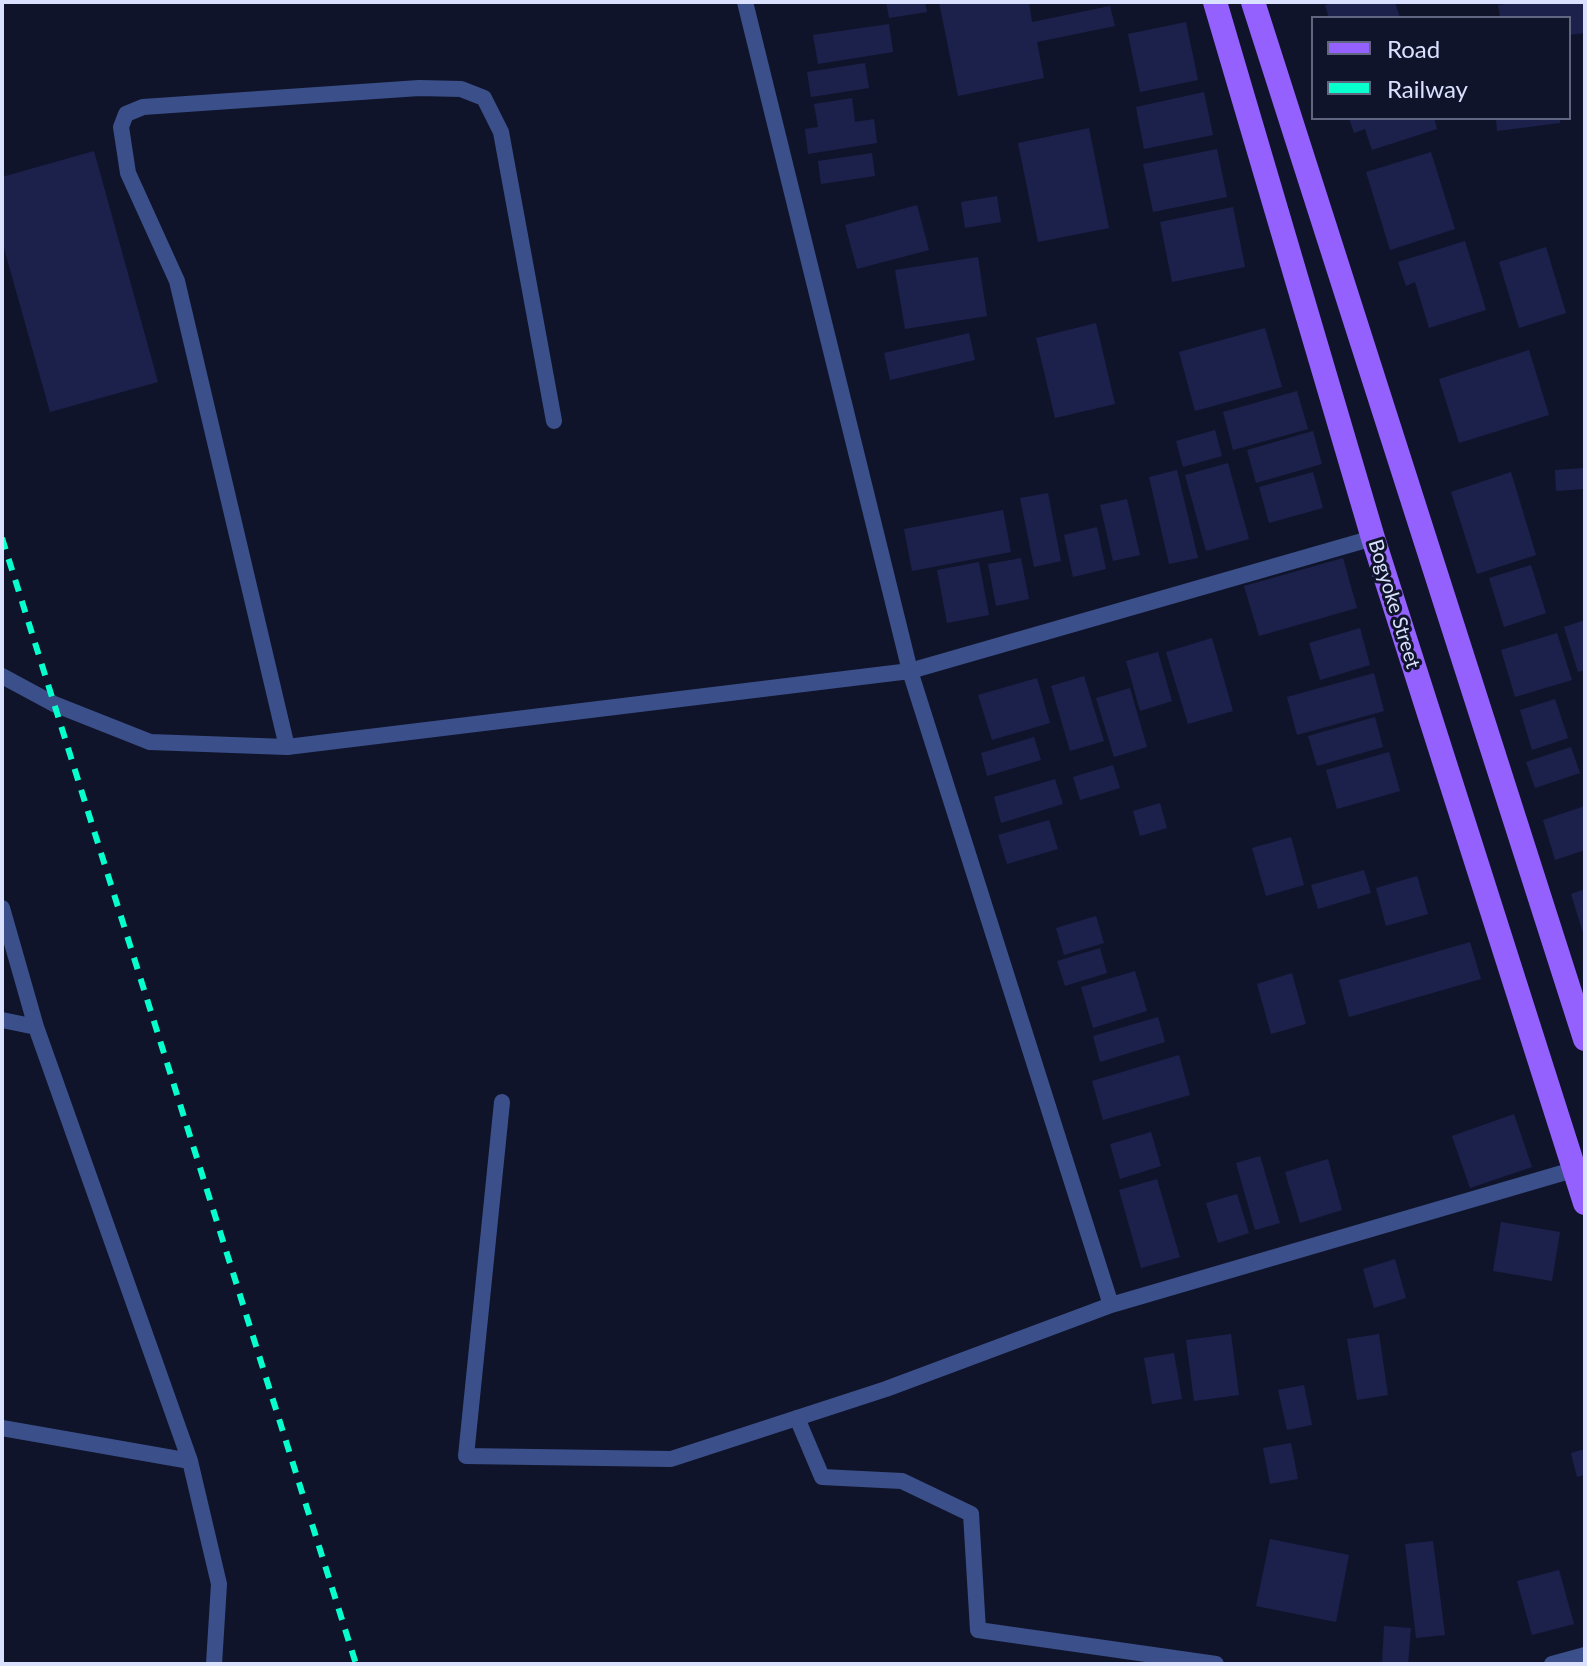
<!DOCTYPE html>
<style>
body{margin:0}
#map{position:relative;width:1587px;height:1666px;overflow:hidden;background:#10142b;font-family:Lato,sans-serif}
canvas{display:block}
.frame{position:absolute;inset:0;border:4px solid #dae1ff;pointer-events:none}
.legend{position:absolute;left:1311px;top:16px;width:260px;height:104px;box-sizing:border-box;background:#10142b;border:2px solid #616680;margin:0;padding:10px 14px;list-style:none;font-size:24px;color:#dae1ff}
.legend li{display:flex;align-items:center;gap:16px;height:40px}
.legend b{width:40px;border:2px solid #616680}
</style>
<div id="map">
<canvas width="1587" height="1666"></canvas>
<div class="frame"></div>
<ul class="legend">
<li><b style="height:10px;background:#9461ff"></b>Road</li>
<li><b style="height:10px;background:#06ffcc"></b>Railway</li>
</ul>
</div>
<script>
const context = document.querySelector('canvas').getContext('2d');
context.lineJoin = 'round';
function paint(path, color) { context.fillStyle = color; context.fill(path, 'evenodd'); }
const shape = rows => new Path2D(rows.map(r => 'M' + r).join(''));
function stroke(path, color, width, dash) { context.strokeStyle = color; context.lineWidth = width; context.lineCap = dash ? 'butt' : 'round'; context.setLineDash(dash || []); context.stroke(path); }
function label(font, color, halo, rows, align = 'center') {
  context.font = font + ' Lato,sans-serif'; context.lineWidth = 6; context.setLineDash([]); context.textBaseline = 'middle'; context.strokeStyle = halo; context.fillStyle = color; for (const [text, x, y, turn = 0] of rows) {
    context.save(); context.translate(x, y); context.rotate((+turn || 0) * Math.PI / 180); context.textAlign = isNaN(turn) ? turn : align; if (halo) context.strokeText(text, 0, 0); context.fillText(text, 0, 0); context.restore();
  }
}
paint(shape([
 [886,2,925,2,927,12,889,18],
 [939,2,1029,2,1032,22,1110,6,1115,26,1037,42,1044,78,958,96],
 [1336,2,1395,2,1400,18,1329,18,1325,5],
 [1523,2,1585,2,1585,33,1569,35,1569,18,1500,18,1498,5],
 [1186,22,1198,80,1140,92,1128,34],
 [889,24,893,52,818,64,813,35],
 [865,63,869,88,811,97,807,72],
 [1204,92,1213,135,1144,149,1136,107],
 [852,98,855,122,874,119,877,143,808,154,805,129,818,127,814,104],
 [1349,118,1434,118,1437,129,1372,150,1365,129,1354,133],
 [1496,118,1560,118,1560,123,1497,131],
 [1089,128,1109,228,1038,242,1018,143],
 [1217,149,1227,197,1153,212,1143,164],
 [94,151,158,382,50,412,2,241,2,177],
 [1431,152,1455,229,1390,250,1366,172],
 [872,153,875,176,821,184,818,161],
 [997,196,1001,222,965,228,961,202],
 [917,205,929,250,857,269,845,225],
 [1233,207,1245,267,1172,282,1160,222],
 [1465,241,1486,310,1429,328,1415,282,1406,286,1398,262],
 [1546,247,1566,313,1519,328,1499,262],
 [978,257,987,316,905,329,895,270],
 [1096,323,1115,404,1055,418,1036,338],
 [1265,328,1282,387,1195,411,1179,352],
 [969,333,975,360,890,380,884,353],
 [1529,350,1549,415,1459,443,1439,379],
 [1297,391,1308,429,1233,450,1223,412],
 [1215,430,1222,456,1183,467,1176,441],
 [1313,431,1322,464,1256,483,1247,450],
 [1228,463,1249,539,1206,551,1185,475],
 [1584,468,1585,489,1556,491,1555,470],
 [1177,470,1198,558,1169,564,1149,477],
 [1313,472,1323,508,1269,523,1259,487],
 [1511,472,1536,555,1477,574,1451,492],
 [1048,493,1061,561,1034,567,1020,498],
 [1127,499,1140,555,1113,561,1100,505],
 [1003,510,1011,552,912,571,904,529],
 [1097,527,1106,569,1073,577,1064,535],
 [1021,558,1029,599,996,606,988,564],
 [1343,558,1357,608,1259,636,1244,586],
 [979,562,989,615,947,623,937,570],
 [1531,565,1546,613,1504,627,1489,578],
 [1585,620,1585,670,1578,672,1564,627],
 [1360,628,1370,665,1320,680,1309,643],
 [1557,633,1572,680,1515,697,1501,650],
 [1212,638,1233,711,1188,724,1166,652],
 [1158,652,1172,701,1140,711,1126,661],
 [1374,673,1384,711,1297,735,1287,697],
 [1084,676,1104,741,1070,751,1051,686],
 [1037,678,1050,723,992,740,978,695],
 [1130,688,1147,747,1114,757,1096,698],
 [1555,699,1568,738,1532,750,1520,710],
 [1375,717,1383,747,1317,766,1308,736],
 [1034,737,1041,760,987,776,981,753],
 [1571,747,1580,773,1535,788,1526,762],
 [1389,752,1400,791,1337,809,1326,770],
 [1113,765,1120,788,1080,800,1073,777],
 [1055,779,1063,804,1001,823,994,797],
 [1160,803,1167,828,1140,836,1133,811],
 [1585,806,1585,850,1555,860,1543,820],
 [1049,820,1058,849,1007,864,998,835],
 [1291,837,1304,885,1266,896,1252,848],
 [1364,870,1371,893,1318,909,1311,885],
 [1417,876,1428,914,1386,926,1376,888],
 [1585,889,1585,936,1584,936,1571,894],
 [1096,916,1104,943,1064,955,1056,928],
 [1470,942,1481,979,1349,1017,1339,980],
 [1100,948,1107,973,1065,986,1057,961],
 [1135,971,1147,1011,1093,1028,1081,987],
 [1292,973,1306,1024,1271,1034,1257,984],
 [1158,1017,1165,1042,1100,1062,1093,1036],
 [1179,1055,1190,1095,1103,1120,1092,1081],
 [1514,1114,1532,1167,1470,1188,1452,1136],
 [1151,1132,1161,1166,1120,1179,1110,1144],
 [1260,1156,1280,1223,1255,1230,1236,1163],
 [1328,1159,1342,1210,1300,1223,1285,1172],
 [1157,1179,1180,1257,1141,1268,1119,1190],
 [1237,1194,1249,1233,1218,1243,1206,1203],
 [1501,1222,1560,1232,1552,1281,1493,1271],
 [1395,1259,1406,1298,1374,1308,1363,1269],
 [1231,1334,1239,1395,1194,1401,1186,1340],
 [1379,1334,1388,1395,1357,1400,1347,1339],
 [1174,1353,1182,1399,1152,1404,1144,1358],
 [1304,1385,1312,1425,1287,1430,1278,1390],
 [1291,1443,1298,1479,1270,1484,1263,1448],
 [1585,1449,1585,1475,1577,1477,1571,1453],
 [1270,1539,1349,1555,1336,1622,1256,1606],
 [1433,1541,1445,1635,1416,1638,1405,1544],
 [1559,1570,1574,1624,1532,1635,1517,1581],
 [1384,1626,1411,1628,1408,1664,1382,1664]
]), '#1c214c');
stroke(shape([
 [287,747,177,281,128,173,121,127,126,114,143,107,419,88,461,89,484,98,501,132,554,421],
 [797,1418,822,1477,902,1481,971,1514,978,1630,1216,1664]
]), '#3b508a', 16);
stroke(shape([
 [745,2,910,671,1111,1305],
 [2,676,54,704,150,742,287,747,910,671,1373,538],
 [2,908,36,1027,190,1461,219,1584,214,1664],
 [2,1020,36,1027],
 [502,1102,466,1456,671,1459,886,1389,1111,1305,1583,1167],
 [2,1428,190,1461],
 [1552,1664,1585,1655]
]), '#3b508a', 16);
stroke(shape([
 [1215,2,1373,538,1585,1203],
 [1253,2,1585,1039]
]), '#9461ff', 24);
stroke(shape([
 [2,538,356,1664]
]), '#06ffcc', 6, [12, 10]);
label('20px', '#dae1ff', '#10142b', [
 ["Bogyoke Street",1394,604,73]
]);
</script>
